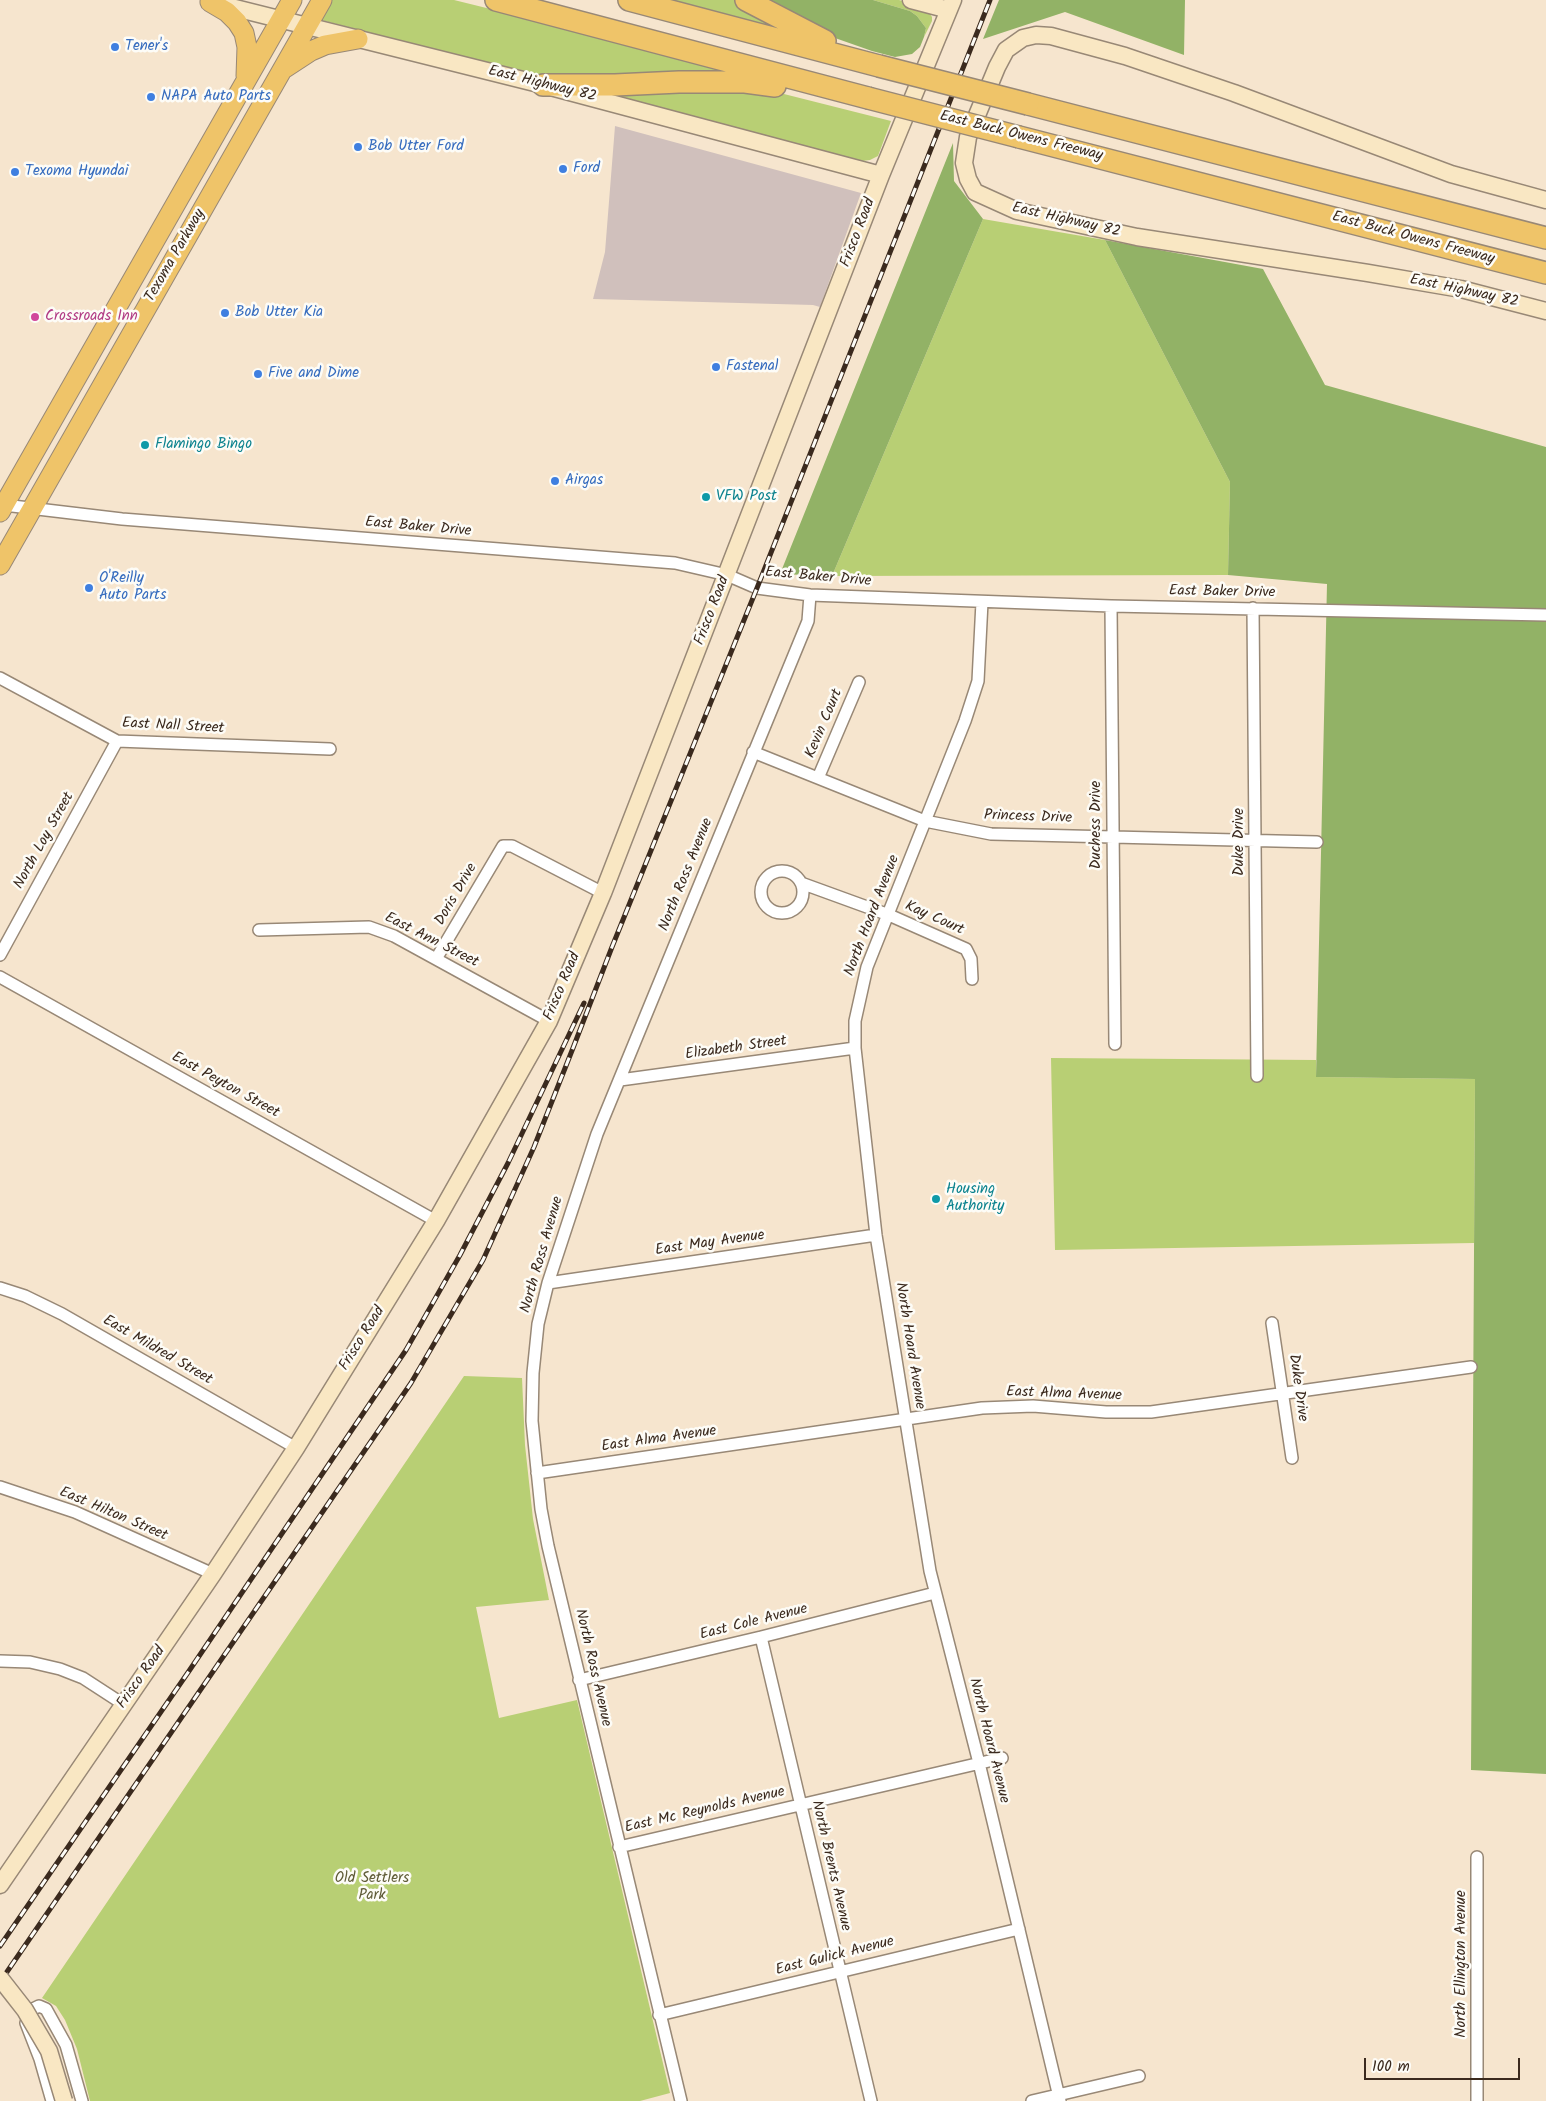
<!DOCTYPE html>
<style>
body{margin:0}
#map{position:relative;width:1546px;height:2101px;overflow:hidden;background:#f6e5ce;font-family:Kalam,sans-serif}
canvas{display:block}
.scale{position:absolute;left:1364px;top:2058px;width:156px;height:22px;box-sizing:border-box;border:2px solid #3b2a1e;border-top:0;padding-left:6px;font-size:15px;line-height:18px;white-space:nowrap;color:#3b2a1e;-webkit-text-stroke:4px #fdfcf7;paint-order:stroke}
</style>
<div id="map">
<canvas width="1546" height="2101"></canvas>
<div class="scale">100 m</div>
</div>
<script>
const context = document.querySelector('canvas').getContext('2d');
context.lineJoin = 'round';
function paint(path, color) { context.fillStyle = color; context.fill(path, 'evenodd'); }
const shape = rows => new Path2D(rows.map(r => 'M' + r).join(''));
function stroke(path, color, width, dash) { context.strokeStyle = color; context.lineWidth = width; context.lineCap = dash ? 'butt' : 'round'; context.setLineDash(dash || []); context.stroke(path); }
function label(font, color, halo, rows, align = 'center') {
  context.font = font + ' Kalam,sans-serif'; context.lineWidth = 5; context.setLineDash([]); context.textBaseline = 'middle'; context.strokeStyle = halo; context.fillStyle = color; for (const [text, x, y, turn = 0] of rows) {
    context.save(); context.translate(x, y); context.rotate((+turn || 0) * Math.PI / 180); context.textAlign = isNaN(turn) ? turn : align; if (halo) context.strokeText(text, 0, 0); context.fillText(text, 0, 0); context.restore();
  }
}
paint(shape([
 [615,126,861,193,820,307,813,305,593,299,605,252]
]), '#d0c0bc');
paint(shape([
 [332,0,454,0,774,79,551,77,534,75,321,20],
 [666,0,736,0,776,25,775,28],
 [873,0,899,0,918,5,928,11,932,17,932,21,924,37,926,28,917,16,910,11],
 [604,92,776,92,891,121,878,156,870,160,862,161],
 [983,219,1105,240,1230,482,1228,575,832,576],
 [1051,1058,1316,1060,1316,1077,1475,1079,1474,1243,1055,1250],
 [464,1376,522,1378,525,1445,533,1519,549,1600,476,1607,499,1718,577,1700,670,2093,640,2101,90,2101,77,2049,65,2020,56,2006,42,1998]
]), '#b8cf74');
paint(shape([
 [759,0,873,0,910,11,917,16,926,28,924,37,920,47,912,54,895,57,872,51,818,32],
 [999,0,1185,0,1184,55,1065,12,983,39],
 [953,143,954,181,983,219,832,576,780,574],
 [1105,240,1263,269,1325,385,1546,447,1546,1774,1471,1770,1475,1079,1316,1077,1327,584,1228,575,1230,482]
]), '#92b266');
const street = shape([
 [4,505,122,519,675,563,727,575,757,588,810,595,1111,606,1546,615],
 [982,602,978,681,965,721,867,967,855,1021,855,1048,876,1235,930,1571,979,1763,1060,2101],
 [1111,606,1115,1044],
 [1253,608,1257,1076],
 [0,678,117,741,330,749],
 [753,752,925,821,991,834,1317,842],
 [818,778,859,682],
 '761 892a21 21 0 1 1 42 0a21 21 0 1 1-42 0Z',
 [801,883,889,915,966,949,971,959,972,979],
 [259,930,369,927,394,936,549,1021],
 [0,955,117,741],
 [436,959,503,846,512,846,603,893],
 [0,977,436,1221],
 [620,1080,855,1048],
 [548,1283,876,1235],
 [0,1288,25,1296,62,1314,296,1448],
 [1272,1323,1292,1458],
 [537,1473,982,1408,1033,1406,1106,1412,1151,1412,1471,1367],
 [0,1487,75,1512,213,1574],
 [761,1637,871,2101],
 [0,1661,30,1662,60,1669,83,1678,123,1704],
 [579,1680,761,1637,935,1593],
 [619,1847,1002,1758],
 [1477,1857,1477,2101],
 [659,2015,1019,1929],
 [52,2101,40,2059,26,2023,31,2010,39,2006,46,2009,66,2045,82,2101],
 [681,2101,548,1546,541,1509,532,1421,533,1373,538,1324,548,1283,597,1134,808,621,810,595],
 [1032,2101,1139,2076]
]);
const secondary = shape([
 [911,0,949,10],
 [215,3,543,85,881,175],
 [1546,200,1451,174,1234,93,1125,56,1051,36,1036,35,1023,38,1006,50,997,67,968,137,964,163,968,179,975,192,1017,211,1137,237,1368,273,1461,289,1546,311],
 [0,1885,213,1574,296,1448,436,1221,549,1021,603,893,881,175,953,0]
]);
const primary = shape([
 [210,2,227,12,237,22,244,33,247,47,246,76],
 [285,68,311,51,325,45,358,39],
 [0,512,292,0],
 [0,565,322,0]
]);
const highway = shape([
 [496,0,868,98],
 [629,0,879,66],
 [746,0,825,41],
 [543,85,615,85,679,82,745,82,775,86],
 [1028,104,1546,238],
 [1019,137,1546,273]
]);
stroke(street, '#988876', 14);
stroke(secondary, '#988876', 19);
stroke(primary, '#988876', 21);
stroke(highway, '#988876', 24);
stroke(street, '#fff', 11);
stroke(secondary, '#f9e7c3', 16);
stroke(primary, '#efc469', 19);
stroke(highway, '#efc469', 21);
const rail = shape([
 [0,1946,189,1671,406,1350,460,1255,508,1163,584,1003],
 [0,1982,411,1383,483,1260,534,1147,573,1048,612,947,757,588,990,0]
]);
stroke(rail, '#3b2a1e', 5);
stroke(rail, '#fdfcf7', 3, [9]);
const secondaryBridge = shape([
 [0,1978,25,2010,49,2051,64,2101]
]);
const highwayBridge = shape([
 [879,66,1028,104],
 [868,98,1019,137]
]);
stroke(secondaryBridge, '#988876', 19, []);
stroke(highwayBridge, '#988876', 24, []);
stroke(secondaryBridge, '#f9e7c3', 16);
stroke(highwayBridge, '#efc469', 21);
for (const [x, y, r, color] of [
 [115,47,5,"#3f7fe0"],
 [151,97,5,"#3f7fe0"],
 [358,147,5,"#3f7fe0"],
 [563,169,5,"#3f7fe0"],
 [15,172,5,"#3f7fe0"],
 [225,313,5,"#3f7fe0"],
 [35,317,5,"#d1479c"],
 [716,367,5,"#3f7fe0"],
 [258,374,5,"#3f7fe0"],
 [145,445,5,"#0f9aa8"],
 [555,481,5,"#3f7fe0"],
 [706,497,5,"#0f9aa8"],
 [89,588,5,"#3f7fe0"],
 [936,1199,5,"#0f9aa8"]
]) { const dot = new Path2D(); dot.arc(x, y, r, 0, 2 * Math.PI); context.fillStyle = color; context.fill(dot); stroke(dot, '#fdfcf7', 2); }
label('15px', '#366cbe', '#fdfcf7', [
 ["Tener's",125,47],
 ["NAPA Auto Parts",161,97],
 ["Bob Utter Ford",368,147],
 ["Ford",573,169],
 ["Texoma Hyundai",25,172],
 ["Bob Utter Kia",235,313],
 ["Fastenal",726,367],
 ["Five and Dime",268,374],
 ["Airgas",565,481],
 ["O'Reilly",99,579],
 ["Auto Parts",99,596]
], 'left');
label('15px', '#3b2a1e', '#fdfcf7', [
 ["East Highway 82",542,85,14],
 ["East Buck Owens Freeway",1021,137,14],
 ["East Highway 82",1066,221,13],
 ["Frisco Road",859,233,-69],
 ["East Buck Owens Freeway",1413,239,15],
 ["Texoma Parkway",176,256,-60],
 ["East Highway 82",1464,292,12],
 ["East Baker Drive",418,528,5],
 ["East Baker Drive",818,578,5],
 ["East Baker Drive",1222,593,1],
 ["Frisco Road",713,611,-69],
 ["Kevin Court",825,724,-67],
 ["East Nall Street",173,727,3],
 ["Princess Drive",1028,818,2],
 ["Duchess Drive",1097,825,-90],
 ["North Loy Street",45,841,-61],
 ["Duke Drive",1240,842,-90],
 ["North Ross Avenue",687,875,-68],
 ["Doris Drive",457,895,-60],
 ["North Hoard Avenue",873,916,-69],
 ["Kay Court",934,919,24],
 ["East Ann Street",431,941,27],
 ["Frisco Road",563,987,-67],
 ["Elizabeth Street",736,1049,-8],
 ["East Peyton Street",225,1086,29],
 ["East May Avenue",710,1244,-8],
 ["North Ross Avenue",543,1255,-74],
 ["Frisco Road",363,1339,-58],
 ["North Hoard Avenue",909,1346,81],
 ["East Mildred Street",157,1351,30],
 ["Duke Drive",1297,1388,82],
 ["East Alma Avenue",1064,1395,2],
 ["East Alma Avenue",659,1440,-8],
 ["East Hilton Street",113,1515,23],
 ["East Cole Avenue",754,1623,-14],
 ["North Ross Avenue",592,1668,77],
 ["Frisco Road",142,1678,-55],
 ["North Hoard Avenue",988,1741,76],
 ["East Mc Reynolds Avenue",705,1811,-13],
 ["North Brents Avenue",830,1866,77],
 ["East Gulick Avenue",835,1957,-14],
 ["North Ellington Avenue",1462,1964,-90]
]);
label('15px', '#b23c85', '#fdfcf7', [
 ["Crossroads Inn",45,317]
], 'left');
label('15px', '#0d838f', '#fdfcf7', [
 ["Flamingo Bingo",155,445],
 ["VFW Post",716,497],
 ["Housing",946,1190],
 ["Authority",946,1207]
], 'left');
label('15px', '#605c38', '#fdfcf7', [
 ["Old Settlers",372,1879],
 ["Park",372,1896]
]);
</script>
